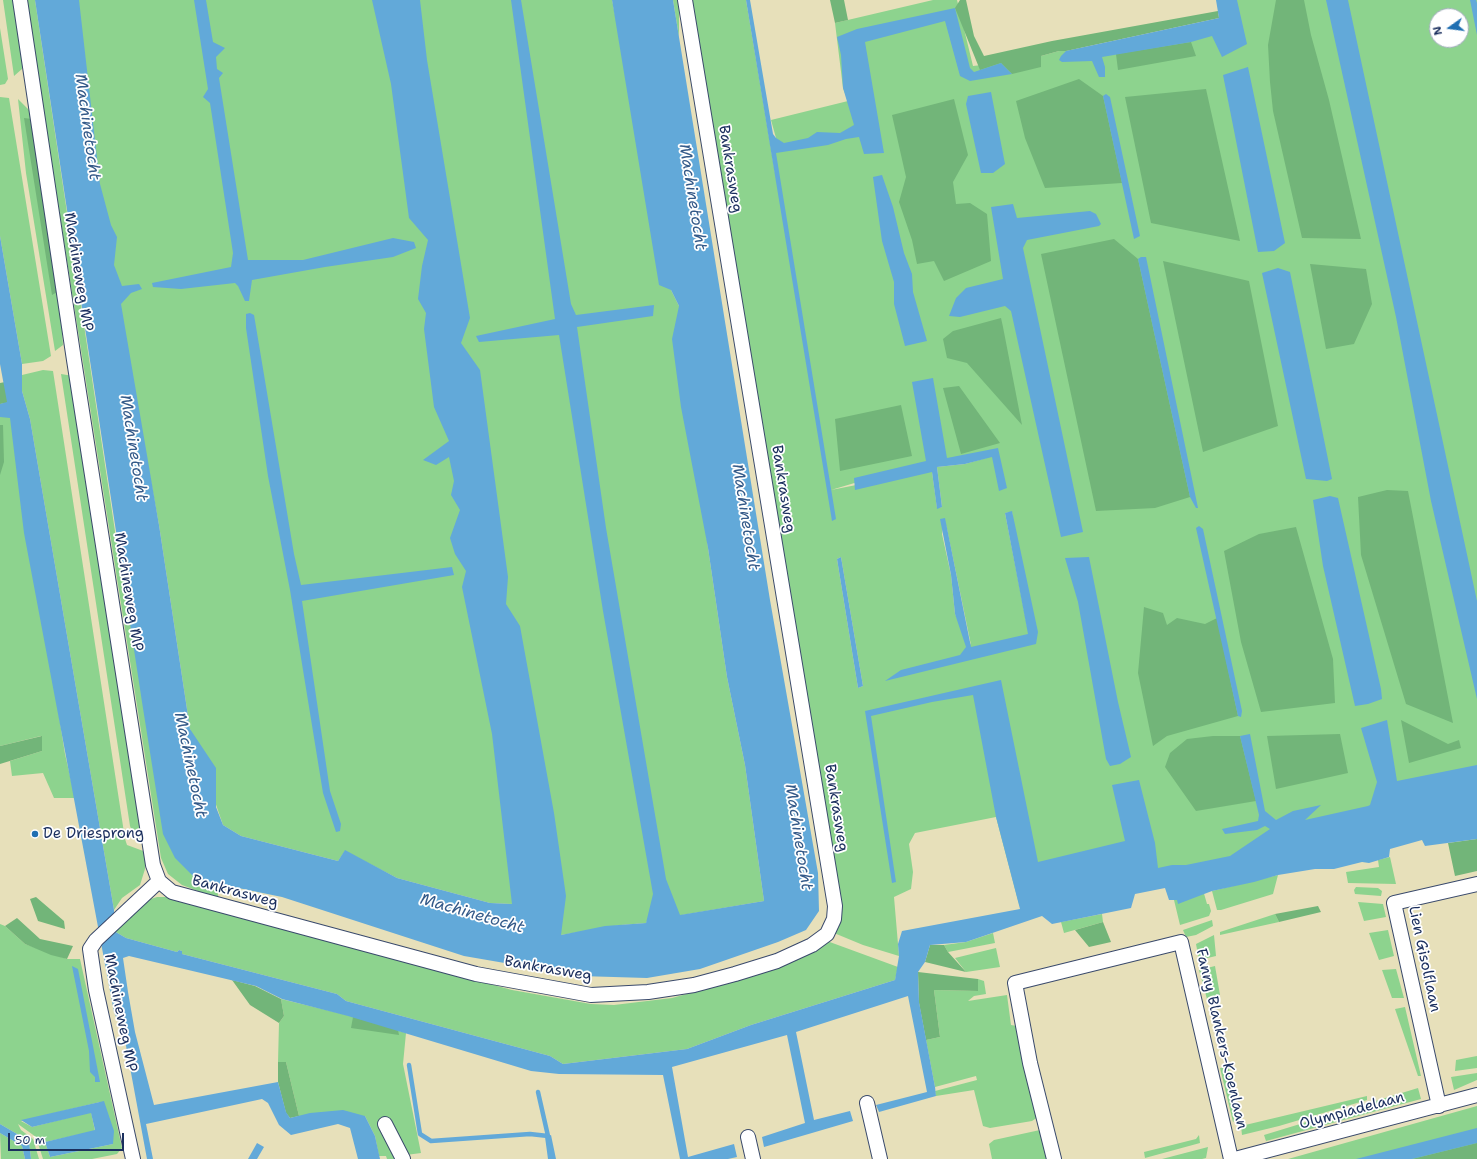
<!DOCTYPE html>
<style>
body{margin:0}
#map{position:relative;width:1477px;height:1159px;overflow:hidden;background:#e7e0ba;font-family:"Shantell Sans",sans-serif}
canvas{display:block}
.north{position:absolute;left:1429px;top:8px;width:40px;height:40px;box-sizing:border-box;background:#fff;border:1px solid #a4acbf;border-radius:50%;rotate:256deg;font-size:11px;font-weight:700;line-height:16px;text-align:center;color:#1b2f5e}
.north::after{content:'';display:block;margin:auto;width:14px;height:18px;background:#1f6fb2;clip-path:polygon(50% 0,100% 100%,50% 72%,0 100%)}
.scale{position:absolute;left:8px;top:1133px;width:116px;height:18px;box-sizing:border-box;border:2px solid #1b2f5e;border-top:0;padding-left:5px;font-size:12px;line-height:14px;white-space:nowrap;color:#1b2f5e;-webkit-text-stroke:3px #fff;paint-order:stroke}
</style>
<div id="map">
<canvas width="1477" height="1159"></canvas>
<div class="north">N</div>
<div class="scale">50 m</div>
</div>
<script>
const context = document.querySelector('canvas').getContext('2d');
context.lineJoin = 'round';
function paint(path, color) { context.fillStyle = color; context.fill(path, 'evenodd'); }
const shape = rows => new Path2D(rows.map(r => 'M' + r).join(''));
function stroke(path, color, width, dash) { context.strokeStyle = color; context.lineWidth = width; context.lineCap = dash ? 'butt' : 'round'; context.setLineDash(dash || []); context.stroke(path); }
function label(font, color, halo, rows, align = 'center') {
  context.font = font + ' "Shantell Sans",sans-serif'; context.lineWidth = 3.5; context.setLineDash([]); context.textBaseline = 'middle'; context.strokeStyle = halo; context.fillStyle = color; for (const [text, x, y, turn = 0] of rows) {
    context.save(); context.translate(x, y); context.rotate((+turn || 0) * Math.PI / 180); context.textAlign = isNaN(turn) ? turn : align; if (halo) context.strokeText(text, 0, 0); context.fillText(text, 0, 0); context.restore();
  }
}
paint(shape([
 [3,0,14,0,23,63,22,69,14,76],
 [26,0,35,0,118,551,198,878,197,881,215,883,219,899,182,885,168,874,161,858],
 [71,0,612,0,671,290,679,306,708,548,727,677,745,765,764,901,647,921,646,923,621,925,561,935,512,904,490,903,397,878,345,851,338,861,241,836,223,825,190,729,159,525,118,302],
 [673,0,679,0,679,37],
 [688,0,746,0,775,173,776,138,771,120,848,101,843,88,835,23,933,0,957,0,973,66,1041,58,1041,56,1059,51,1066,51,1220,22,1217,0,1477,0,1477,810,1019,904,996,817,915,833,909,844,913,872,911,889,894,897,899,956,863,945,834,933,840,924,842,905],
 [1437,16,1461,16,1461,40,1437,40],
 [986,458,965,464,937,467,942,507,937,508,932,472,927,471,831,490,888,473],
 [1012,512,1028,631,1005,513],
 [944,519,947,529,971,645,955,614,951,575,942,534],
 [841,557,863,686,858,688,837,559],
 [0,28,8,79,5,84,0,85],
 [0,97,9,98,51,356,43,361,22,364,0,236],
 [18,99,30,111,59,291,63,345,55,351,26,173],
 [43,370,53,371,125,839,127,845,146,852,145,869,140,885,122,898,114,910,30,419,22,391,22,375],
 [61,374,73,376,145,840,135,839,130,826],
 [10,407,65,754,75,798,54,798,43,773,12,776,10,761,42,751,41,736,0,746,0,410],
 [1390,857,1396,884,1348,883,1346,872,1379,867,1378,860],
 [1278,875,1273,894,1221,910,1217,910,1212,891],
 [1356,887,1378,888,1382,891,1381,896,1355,894,1354,890],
 [1203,890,1207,904,1209,904,1211,911,1209,916,1180,925,1174,900],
 [157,897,169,897,512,990,591,1004,614,1005,672,998,760,974,803,956,827,941,898,967,895,980,751,1025,687,1049,563,1064,550,1056,346,1001,337,994,182,954,182,951,179,950,177,952,126,938,114,931,145,901],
 [1358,902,1383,904,1386,917,1364,921],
 [1102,914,1103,922,1064,933,1061,922],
 [1275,914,1279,922,1220,935,1220,932],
 [1212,920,1213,926,1196,935,1186,937,1183,930],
 [0,924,5,926,25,944,67,959,80,959,122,1148,117,1154,92,1159,43,1159,36,1137,18,1124,21,1130,33,1139,39,1159,31,1159,29,1141,0,1124],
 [100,1102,113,1144,50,1157,45,1142,95,1131,91,1112,32,1127,21,1121],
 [1388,930,1394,956,1379,960,1369,933],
 [993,933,995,943,948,952,944,945,966,942],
 [1214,935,1216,956,1199,960,1196,944],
 [996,948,1000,967,966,972,955,958],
 [1215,966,1220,995,1207,999,1199,970],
 [1396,969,1404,998,1392,998,1382,970],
 [978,979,984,981,986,994,974,996,968,1001,1007,995,1011,1025,1017,1026,1038,1117,1032,1121,990,1128,983,1126,974,1090,936,1096,935,1091,977,1080,976,1076,935,1087,926,1040,940,1037,934,990,978,991],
 [281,999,351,1016,406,1033,403,1064,421,1153,406,1155,398,1159,387,1159,386,1156,379,1156,375,1136,365,1116,299,1116,286,1062,278,1062,279,1023,284,1016],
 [1405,1007,1421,1076,1418,1076,1395,1009],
 [1477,1056,1477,1068,1455,1071,1456,1060],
 [1229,1067,1234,1121,1233,1122,1220,1068],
 [1477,1073,1477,1080,1454,1090,1451,1077],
 [1418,1088,1421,1099,1266,1141,1264,1135],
 [1367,1096,1367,1100,1279,1126,1242,1135,1241,1126],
 [1477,1106,1477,1159,1288,1159],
 [1040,1130,1048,1159,992,1159,989,1144,994,1140],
 [0,1133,22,1146,25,1159,1,1159],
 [1199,1135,1200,1143,1145,1158,1144,1152,1196,1139],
 [1208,1147,1206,1158,1202,1159,1162,1159]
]), '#8dd38e');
paint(shape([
 [830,0,844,0,848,20,835,23],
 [960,0,966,0,974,36,984,56,1052,41,1218,11,1219,18,1066,51,1059,51,1041,56,1041,67,1012,74,1001,63,980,70,955,8],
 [1276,0,1304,0,1311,35,1329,100,1361,239,1302,238,1273,111,1270,82,1268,45],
 [1191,42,1196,56,1118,70,1116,54],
 [1079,79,1103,96,1122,183,1045,188,1025,138,1016,101],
 [1206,89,1240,241,1151,223,1125,97],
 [954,99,968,155,953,182,956,204,970,203,987,214,991,261,944,281,934,261,917,264,912,240,899,202,906,177,892,115],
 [24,118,32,119,59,291,52,295],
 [1114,239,1138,259,1190,497,1155,508,1096,511,1041,254],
 [1163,261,1249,281,1278,426,1203,452],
 [1310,264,1366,269,1372,304,1354,344,1326,349],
 [1001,318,1003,327,1022,425,967,363,947,358,943,339,953,331],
 [5,382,8,403,0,404,0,383],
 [959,386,1000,443,961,454,943,388],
 [901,405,912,456,840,471,835,419],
 [0,425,3,425,4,462,0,475],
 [1387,490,1408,491,1453,723,1406,704,1361,555,1358,497],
 [1296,527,1333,659,1335,703,1261,712,1241,642,1224,551,1259,534],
 [1144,607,1163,613,1167,625,1177,618,1205,624,1217,618,1238,716,1167,736,1153,746,1138,673],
 [1401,720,1448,744,1459,740,1461,748,1409,763],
 [1340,734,1348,773,1276,789,1267,736],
 [42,736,42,751,0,764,0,746],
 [1213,736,1240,736,1256,801,1196,811,1165,767,1170,753,1187,739],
 [1477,839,1477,871,1455,876,1448,843],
 [36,897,64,921,65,929,38,921,30,899],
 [1318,906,1321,912,1279,922,1275,914],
 [17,918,40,939,73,946,67,959,51,955,25,944,5,926],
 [1103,922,1111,942,1089,947,1075,930],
 [930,945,944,945,948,952,966,972,925,962],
 [918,972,978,979,978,991,934,990,940,1037,926,1040,919,1003],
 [232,980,255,986,281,999,284,1016,279,1023,250,1005],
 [353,1017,398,1030,399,1035,351,1028],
 [278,1062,286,1062,299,1116,290,1118,286,1113,278,1082],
 [1477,1143,1477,1159,1412,1159]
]), '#72b579');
paint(shape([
 [35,0,79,0,100,184,111,225,117,237,114,265,122,286,139,284,142,289,131,293,121,304,159,525,190,729,216,768,216,807,223,825,241,836,338,861,345,850,397,878,490,903,512,904,492,734,462,587,466,571,455,554,450,538,460,510,451,495,454,481,449,457,436,465,423,460,449,441,434,407,424,329,426,313,418,299,422,266,428,240,409,218,391,84,372,0,420,0,427,60,470,318,461,343,480,370,508,577,506,604,520,626,554,813,566,896,561,935,605,926,646,923,653,894,603,611,559,335,479,342,476,336,555,319,511,0,521,0,571,304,576,315,654,305,653,316,577,327,606,528,666,879,680,915,764,901,745,765,727,677,708,548,681,407,672,339,679,306,671,290,659,285,612,0,673,0,770,600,818,873,819,911,806,930,778,942,700,969,647,978,580,976,464,956,282,897,204,881,203,884,197,882,198,878,194,877,175,858,163,834,142,702],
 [194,0,206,0,213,42,225,48,216,57,217,69,223,73,219,78,248,260,303,260,393,238,414,242,416,248,393,257,325,267,252,280,249,301,245,301,238,286,235,283,181,289,153,287,152,283,231,267,233,253,210,103,203,97,208,89],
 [746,0,750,0,773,134,776,138,784,143,808,138,817,132,840,133,854,125,843,88,841,55,837,37,857,29,955,8,970,68,974,72,1001,63,1012,74,970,81,960,76,945,21,865,42,884,153,864,154,859,137,846,139,828,145,776,153,836,519,832,521],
 [1216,0,1237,0,1247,44,1222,57,1212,36,1191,42,1102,57,1105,67,1105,77,1099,77,1092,61,1062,62,1059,60,1061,56,1066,51,1219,18],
 [1326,0,1348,0,1477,601,1477,699,1431,501,1396,317],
 [1470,0,1476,0,1477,3,1477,35],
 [1248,67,1285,243,1274,251,1258,252,1223,75],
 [991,92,1005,164,993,173,981,173,966,104,968,96],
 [1106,94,1110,97,1140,236,1134,239,1103,96],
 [882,175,893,207,904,253,912,274,913,292,927,341,905,346,894,304,894,282,882,241,873,177],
 [1013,204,1017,218,1090,211,1096,214,1101,224,1099,226,1027,240,1023,248,1083,532,1061,537,1011,311,1005,306,960,317,949,316,956,298,966,288,1003,279,991,207],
 [0,236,22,364,22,391,30,419,114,910,114,931,126,938,177,952,179,950,182,951,182,954,337,994,346,1001,550,1056,563,1064,687,1049,751,1025,895,980,899,956,898,944,902,931,1020,909,996,817,973,695,932,702,871,716,896,882,892,883,865,711,1001,680,1038,862,1125,841,1112,785,1139,780,1155,843,1158,868,1172,865,1186,865,1230,856,1270,829,1265,826,1257,830,1225,834,1222,829,1258,821,1259,815,1240,736,1250,734,1265,811,1276,820,1293,811,1321,805,1305,820,1368,806,1370,805,1377,782,1361,728,1387,720,1397,781,1477,765,1477,839,1425,846,1422,840,1390,849,1389,857,1369,863,1362,862,1334,869,1315,869,1278,875,1254,882,1212,891,1178,904,1177,900,1169,900,1165,888,1135,894,1131,908,1052,924,1042,916,966,942,930,945,925,962,918,972,919,1002,935,1087,936,1096,879,1112,876,1105,927,1092,908,996,796,1032,814,1120,850,1111,853,1121,764,1147,762,1137,805,1123,787,1035,672,1067,688,1157,734,1144,737,1157,728,1159,680,1159,663,1075,559,1074,531,1071,348,1016,282,999,256,986,129,956,123,958,128,992,135,1032,154,1105,278,1082,286,1112,290,1118,310,1113,343,1110,365,1116,375,1136,380,1159,358,1159,350,1128,338,1124,291,1135,279,1125,268,1103,262,1099,146,1124,153,1159,147,1159,124,1035,114,1012,24,533,10,418,0,417,0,404,7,402,0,364],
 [1141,257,1146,257,1198,508,1196,508,1190,497,1138,259],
 [1278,268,1290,272,1332,479,1327,481,1306,479,1262,273],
 [250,313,254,315,294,554,301,585,452,567,454,575,302,601,330,791,341,824,340,831,336,832,323,793,290,590,268,476,246,328,246,314],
 [933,378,947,458,998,448,1007,488,999,491,992,457,965,464,937,467,942,507,937,509,932,472,855,490,854,478,926,461,912,382],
 [1330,496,1338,498,1381,689,1382,699,1368,704,1355,706,1323,566,1313,500],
 [1012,511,1038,632,1036,644,885,681,901,670,960,655,966,647,955,614,951,575,940,519,945,518,971,647,1028,634,1005,513],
 [1199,526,1203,529,1242,711,1241,717,1238,716,1196,528],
 [841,557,863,686,858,688,837,559],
 [1089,557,1118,702,1131,757,1120,764,1110,766,1106,759,1078,602,1065,558],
 [72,966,78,969,100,1082,95,1082,95,1077,90,1072,89,1051],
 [104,1101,114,1131,113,1144,50,1157,45,1142,95,1130,91,1113,32,1127,21,1120],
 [0,1124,29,1141,31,1159,25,1159,22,1146,0,1133],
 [1477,1128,1477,1143,1412,1159,1356,1159],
 [551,1135,556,1159,548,1159,545,1137],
 [257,1143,264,1147,257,1159,248,1159]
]), '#62a9d9');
stroke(shape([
 [409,1065,420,1134,431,1141,530,1134,548,1136,538,1092]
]), '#62a9d9', 4.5);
const street = shape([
 [20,0,74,360,153,865,159,881,172,892,476,974,591,995,648,992,694,985,735,974,777,961,812,945,827,934,834,919,835,906,685,0],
 [867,1103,880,1159],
 [1439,1106,1394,903,1477,884],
 [385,1124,403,1159],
 [748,1137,753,1159],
 [133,1159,96,990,90,949,96,940,159,881],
 [1054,1159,1030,1063,1015,983,1181,942,1231,1159],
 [1235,1159,1477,1095]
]);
stroke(street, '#3a4a6c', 16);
stroke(street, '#fff', 14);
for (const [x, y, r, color] of [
 [35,834,4,"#1f6fb2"]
]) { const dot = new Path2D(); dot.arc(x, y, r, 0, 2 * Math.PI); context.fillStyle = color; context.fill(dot); stroke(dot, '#fff', 1.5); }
label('15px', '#1b2f5e', '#fff', [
 ["Bankrasweg",730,169,81],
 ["Machineweg MP",78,272,81],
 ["Bankrasweg",783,489,81],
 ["Machineweg MP",128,592,81],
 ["Bankrasweg",836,808,81],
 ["Bankrasweg",235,892,15],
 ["Lien Gisolflaan",1424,959,78],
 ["Bankrasweg",548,969,10],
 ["Machineweg MP",120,1013,79],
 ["Fanny Blankers-Koenlaan",1221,1039,77],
 ["Olympiadelaan",1352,1111,-15]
]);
label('15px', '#1b2f5e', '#fff', [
 ["De Driesprong",43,834]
], 'left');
label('italic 16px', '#345a89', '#fff', [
 ["Machinetocht",87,127,82],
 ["Machinetocht",692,197,81],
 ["Machinetocht",133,448,81],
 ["Machinetocht",745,517,81],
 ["Machinetocht",190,765,78],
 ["Machinetocht",798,837,81],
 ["Machinetocht",472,914,16]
]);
</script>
